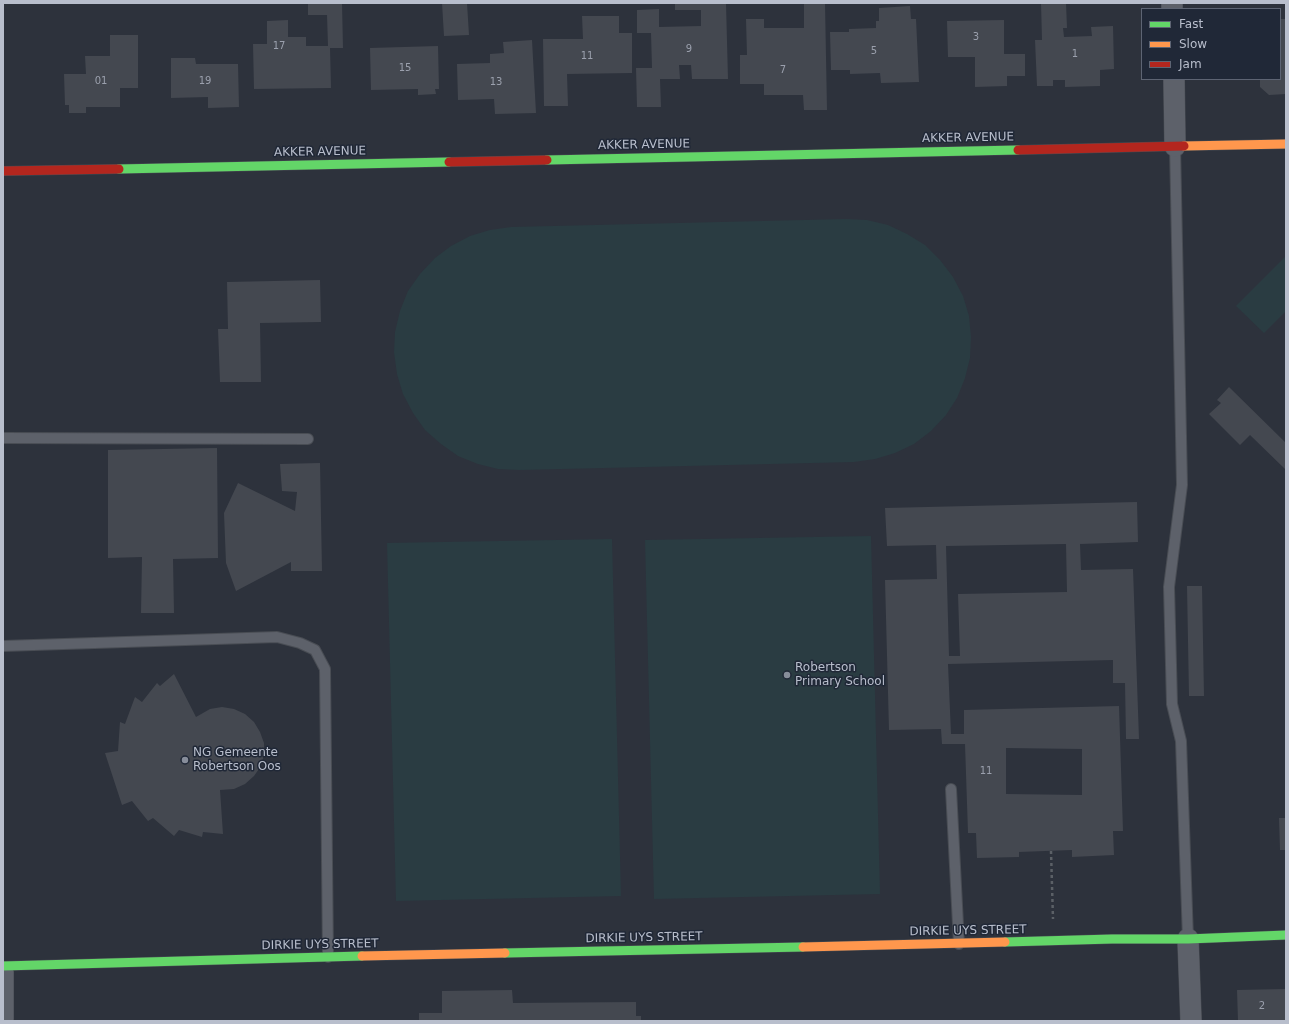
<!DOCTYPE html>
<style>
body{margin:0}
#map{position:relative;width:1289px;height:1024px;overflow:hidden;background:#2d323c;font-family:"DejaVu Sans",sans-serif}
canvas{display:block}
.frame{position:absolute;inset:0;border:4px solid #b8becc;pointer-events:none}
.legend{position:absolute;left:1141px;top:8px;width:140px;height:72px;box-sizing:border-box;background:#202837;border:1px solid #5d6473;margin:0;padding:5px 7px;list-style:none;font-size:12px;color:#b8becc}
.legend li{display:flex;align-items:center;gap:8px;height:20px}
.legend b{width:20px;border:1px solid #5d6473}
</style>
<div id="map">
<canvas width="1289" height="1024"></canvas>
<div class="frame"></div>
<ul class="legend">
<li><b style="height:5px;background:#63d668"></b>Fast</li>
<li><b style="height:5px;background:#ff974d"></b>Slow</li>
<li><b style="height:5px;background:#b3261e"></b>Jam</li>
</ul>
</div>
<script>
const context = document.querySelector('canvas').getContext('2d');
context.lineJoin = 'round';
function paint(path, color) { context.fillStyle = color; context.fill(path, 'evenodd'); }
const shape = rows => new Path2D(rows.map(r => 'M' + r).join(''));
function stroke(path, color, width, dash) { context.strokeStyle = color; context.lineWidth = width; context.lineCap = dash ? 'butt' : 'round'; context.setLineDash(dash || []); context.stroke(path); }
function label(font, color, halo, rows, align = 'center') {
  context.font = font + ' "DejaVu Sans",sans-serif'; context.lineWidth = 3; context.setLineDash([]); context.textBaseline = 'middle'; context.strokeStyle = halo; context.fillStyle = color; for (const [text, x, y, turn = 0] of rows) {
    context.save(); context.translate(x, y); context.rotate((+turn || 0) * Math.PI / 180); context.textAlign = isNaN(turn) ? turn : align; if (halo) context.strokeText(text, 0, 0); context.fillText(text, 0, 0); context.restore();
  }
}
paint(shape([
 [846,219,867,220,888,225,907,234,925,245,940,260,953,277,963,296,969,316,971,337,970,358,965,378,957,398,946,415,931,431,914,444,895,453,875,459,854,462,520,470,498,469,478,464,458,456,441,444,425,430,413,413,403,394,397,374,394,352,395,332,400,311,408,291,420,274,435,258,451,246,470,236,490,230,511,227],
 [1286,256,1286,311,1264,333,1236,306],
 [871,536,880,894,654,899,645,540],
 [612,539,621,896,396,901,387,543]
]), '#2a3c42');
paint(shape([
 [308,3,342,3,343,48,330,48,331,88,254,89,253,44,267,44,267,21,288,20,288,37,306,37,306,46,328,46,327,15,308,15],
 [442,3,467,3,469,35,444,36],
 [675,3,726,3,728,79,692,79,691,65,679,65,680,79,660,79,661,107,637,107,636,68,652,68,651,33,637,33,637,10,659,9,659,27,701,26,701,10,675,10],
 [804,3,825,3,827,110,804,110,803,95,764,95,764,84,740,84,740,55,747,55,746,19,764,19,764,28,804,28],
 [1041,3,1066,3,1067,28,1063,28,1064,37,1092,36,1091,27,1113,26,1114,69,1100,70,1100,86,1065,87,1065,80,1053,80,1053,86,1037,86,1035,40,1042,40],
 [910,6,911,19,916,19,919,82,881,83,880,73,850,74,850,70,831,70,830,32,849,32,849,29,876,28,876,21,879,21,879,8],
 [582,16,619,16,619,33,632,33,632,73,567,74,568,106,544,106,543,39,583,39],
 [1280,19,1286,19,1286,94,1269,95,1260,87,1260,79,1280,79],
 [1004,20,1004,54,1025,54,1025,76,1007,76,1007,86,975,87,975,57,948,57,947,21],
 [110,35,138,35,138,88,120,88,120,107,86,107,86,113,69,113,69,105,65,105,64,74,86,74,85,56,110,56],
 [532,40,536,113,495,114,494,99,458,100,457,64,490,63,490,54,504,53,503,42],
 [438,46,439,89,435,89,436,94,418,95,418,89,371,90,370,48],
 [171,58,195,58,196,64,238,64,239,107,208,108,208,97,171,98],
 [320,280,321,322,260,323,261,382,220,382,218,329,228,329,227,282],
 [1229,387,1286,443,1286,470,1250,435,1240,445,1209,414,1221,403,1217,400],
 [217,448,218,558,173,559,174,613,141,613,142,557,108,558,108,450],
 [320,463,322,571,291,571,291,562,236,591,226,563,224,513,238,483,295,511,297,492,282,491,280,464],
 [1137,502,1138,542,1080,544,1081,570,1133,569,1139,739,1126,739,1125,683,1113,683,1113,660,948,664,951,734,964,734,964,710,1119,706,1123,831,1113,831,1114,855,1072,857,1072,850,1019,852,1019,857,977,858,976,833,968,833,965,744,942,744,941,729,889,730,885,580,937,579,936,545,887,546,885,508],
 [1066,544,1067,592,958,594,960,656,949,656,946,546],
 [1006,748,1082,749,1082,795,1006,794],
 [1187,586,1202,586,1204,696,1189,696],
 [174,674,196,717,210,709,222,707,234,709,245,714,254,722,260,732,264,743,264,755,261,766,254,776,245,784,234,789,220,790,223,834,203,832,202,837,179,830,174,836,153,818,148,821,132,801,122,805,105,753,118,751,120,722,125,724,135,697,142,702,157,683,160,686],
 [1279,818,1286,818,1286,850,1280,850],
 [1286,989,1286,1021,1238,1021,1237,990],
 [512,990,513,1003,636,1002,636,1016,641,1016,641,1021,419,1021,419,1013,442,1013,442,991]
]), '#444850');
const lane = shape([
 [1175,146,1182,485,1169,587,1172,704,1181,741,1188,939],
 [3,438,308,439],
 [3,646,277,637,300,643,315,650,325,669,328,957],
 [951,789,959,944]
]);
const street = shape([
 [1172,3,1172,9],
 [1174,79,1175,146],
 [1188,939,1191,1021],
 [3,972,3,1019]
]);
const fast = shape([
 [547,160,1018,150],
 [119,169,449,162],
 [1005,942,1112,939,1188,939,1286,935],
 [505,953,803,947],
 [3,966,362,956]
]);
const slow = shape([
 [1184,146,1286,144],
 [803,947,1005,942],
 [362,956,505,953]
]);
const jam = shape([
 [1018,150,1184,146],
 [449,162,547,160],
 [3,171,119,169]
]);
stroke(lane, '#494d54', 12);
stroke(street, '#494d54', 22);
stroke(fast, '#494d54', 10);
stroke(slow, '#494d54', 10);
stroke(jam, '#494d54', 10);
stroke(shape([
 [1051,851,1053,919]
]), '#5b6066', 2.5, [3, 3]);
stroke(lane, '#5d616a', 10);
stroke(street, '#5d616a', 21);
stroke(fast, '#63d668', 9);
stroke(slow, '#ff974d', 9);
stroke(jam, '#b3261e', 9);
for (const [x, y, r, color] of [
 [787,675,4,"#878d9a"],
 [185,760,4,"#878d9a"]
]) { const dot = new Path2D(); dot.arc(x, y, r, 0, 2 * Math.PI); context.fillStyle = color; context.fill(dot); stroke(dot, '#202837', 1.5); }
label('10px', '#9ba0ad', null, [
 ["3",976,37],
 ["17",279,46],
 ["9",689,49],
 ["5",874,51],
 ["1",1075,54],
 ["11",587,56],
 ["15",405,68],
 ["7",783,70],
 ["01",101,81],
 ["19",205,81],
 ["13",496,82],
 ["11",986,771],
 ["2",1262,1006]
]);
label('12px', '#b8becc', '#202837', [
 ["AKKER AVENUE",968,138,-1],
 ["AKKER AVENUE",644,145,-1],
 ["AKKER AVENUE",320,152,-1],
 ["DIRKIE UYS STREET",968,931,-1],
 ["DIRKIE UYS STREET",644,938,-1],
 ["DIRKIE UYS STREET",320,945,-1]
]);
label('12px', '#b8becc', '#202837', [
 ["Robertson",795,668],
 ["Primary School",795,682],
 ["NG Gemeente",193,753],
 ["Robertson Oos",193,767]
], 'left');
</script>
